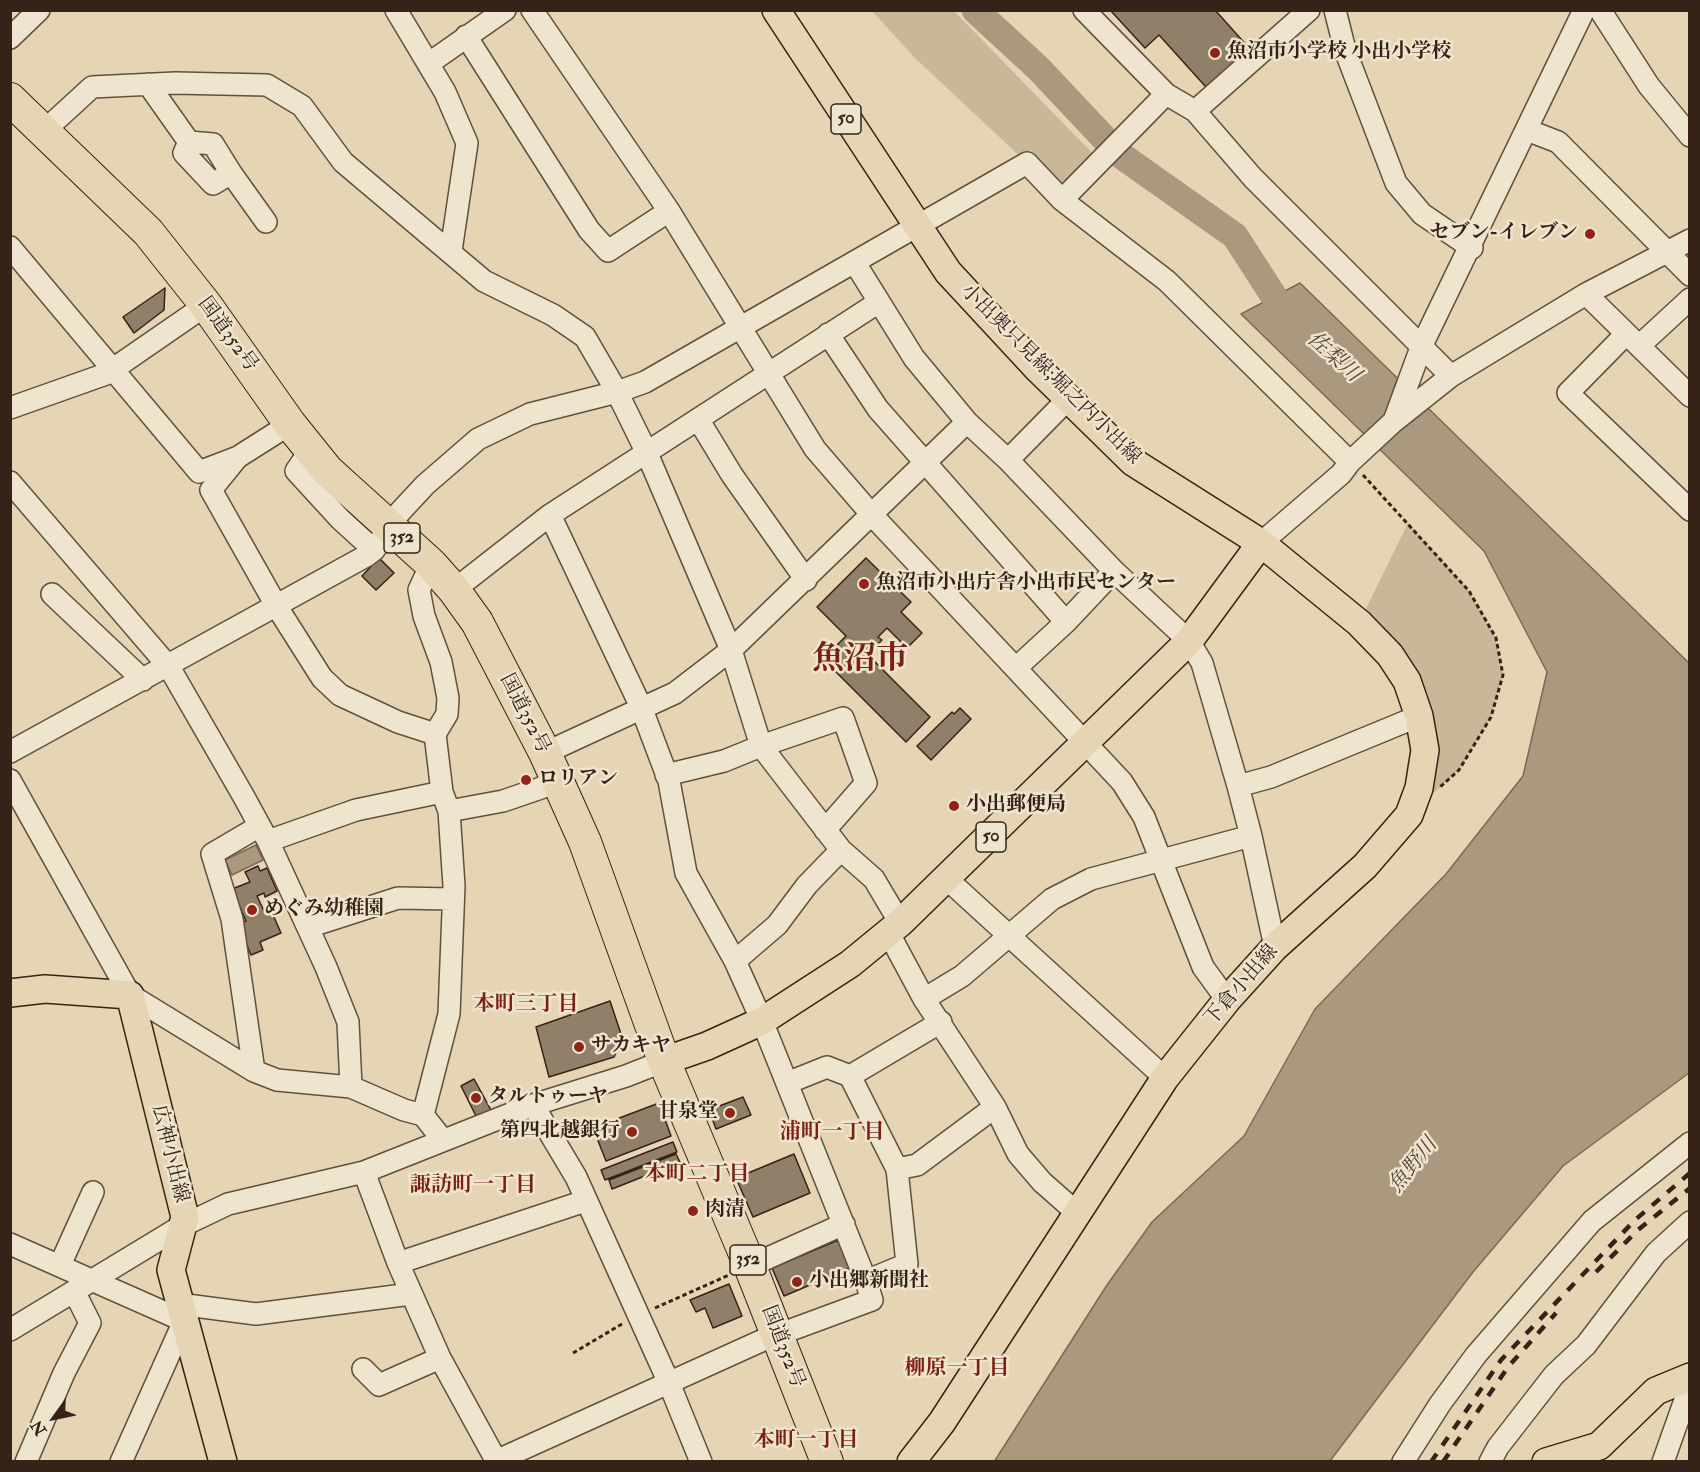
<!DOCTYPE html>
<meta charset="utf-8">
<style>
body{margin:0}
#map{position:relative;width:1700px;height:1472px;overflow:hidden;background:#e6d5b4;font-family:"IM FELL Double Pica",serif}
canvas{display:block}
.frame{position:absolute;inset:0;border:12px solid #352317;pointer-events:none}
.north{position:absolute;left:24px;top:1388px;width:60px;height:60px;-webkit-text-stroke:4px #efe4ce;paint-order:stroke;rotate:237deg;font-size:16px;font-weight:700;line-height:24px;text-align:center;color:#352317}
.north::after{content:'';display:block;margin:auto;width:21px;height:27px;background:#352317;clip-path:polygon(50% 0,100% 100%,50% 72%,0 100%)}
</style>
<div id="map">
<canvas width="1700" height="1472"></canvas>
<div class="frame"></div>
<div class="north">N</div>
</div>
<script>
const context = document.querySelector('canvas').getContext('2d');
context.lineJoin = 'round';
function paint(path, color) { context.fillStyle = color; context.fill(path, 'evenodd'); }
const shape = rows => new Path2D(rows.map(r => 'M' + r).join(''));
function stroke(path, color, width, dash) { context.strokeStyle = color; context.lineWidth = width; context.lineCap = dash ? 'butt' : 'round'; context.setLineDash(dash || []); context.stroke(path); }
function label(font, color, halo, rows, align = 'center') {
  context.font = font + ' "IM FELL Double Pica","Noto Serif JP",serif'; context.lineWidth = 5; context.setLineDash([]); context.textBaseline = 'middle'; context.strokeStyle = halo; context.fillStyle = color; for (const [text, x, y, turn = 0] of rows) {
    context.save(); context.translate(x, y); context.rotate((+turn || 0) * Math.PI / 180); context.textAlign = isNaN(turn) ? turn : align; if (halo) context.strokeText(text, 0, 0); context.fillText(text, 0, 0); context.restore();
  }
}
paint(shape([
 [872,11,954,11,1099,160,1062,200,1027,163,915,58],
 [1408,523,1469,591,1496,638,1503,675,1491,717,1459,770,1409,815,1419,716,1359,623]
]), '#c8b799');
const water = shape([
 [1300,283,1689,663,1689,1073,1563,1166,1473,1272,1330,1461,994,1462,1107,1285,1152,1222,1244,1136,1315,1009,1446,874,1523,776,1547,672,1484,551,1241,314,1300,283],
 [256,845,263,860,232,875,225,860,256,845]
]);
paint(water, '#aa987f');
stroke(water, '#7b6955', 1.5);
stroke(shape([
 [975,10,1038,68,1119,154,1235,236,1282,309,1298,325]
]), '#aa987f', 27);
const building = shape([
 [1110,10,1215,10,1258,58,1215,97,1159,35,1145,48,1110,10],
 [165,288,164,310,134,333,123,317,165,288],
 [379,558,394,573,376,590,362,576,379,558],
 [866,558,911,602,901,612,922,633,907,648,887,628,878,637,882,640,875,647,872,643,864,651,930,717,906,742,823,659,846,636,817,607,866,558],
 [960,708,971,719,931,760,917,746,952,712,954,714,960,708],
 [258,866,260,871,267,868,277,891,265,897,264,893,257,896,264,911,270,908,281,933,260,942,263,950,251,955,238,924,246,921,232,889,250,882,245,872,258,866],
 [610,1001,622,1037,614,1057,549,1077,536,1027,610,1001],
 [474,1079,491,1110,477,1118,461,1086,474,1079],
 [743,1097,751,1115,716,1129,709,1110,743,1097],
 [659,1103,671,1136,606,1161,593,1128,659,1103],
 [673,1142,677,1152,605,1180,601,1170,673,1142],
 [676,1154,680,1162,612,1189,609,1180,676,1154],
 [794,1154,810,1193,753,1217,736,1178,794,1154],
 [836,1241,845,1244,855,1266,784,1296,772,1268,836,1241],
 [729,1284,742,1316,713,1328,705,1308,696,1312,690,1300,729,1284]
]);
paint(building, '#918069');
stroke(building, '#352317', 1.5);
const minor = shape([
 [396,10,445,92,467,143,451,251],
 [532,10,669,211,815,449,872,515,1122,782,1144,817,1203,967,1227,1000],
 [1084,10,1166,94,1195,111,1253,178,1451,376],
 [1335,10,1345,50,1396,183,1422,214,1472,248],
 [1600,10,1649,86,1690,136],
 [466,36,589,230,608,251,669,211],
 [10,38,39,10],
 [428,64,505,10],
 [148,84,189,142,184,153,213,184,231,173,213,144,189,142],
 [1195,111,1309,10],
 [1527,130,1558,142,1690,275],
 [44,131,92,87,175,83,267,85,302,106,343,162,484,281,553,315,585,337,617,392,646,451,731,650,761,746,841,850,874,879,900,923],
 [231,173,266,222],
 [1062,200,1166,94],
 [10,247,199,472,238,457,290,424],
 [855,263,914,358,967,422,1008,460,1114,571,1189,641,1202,663,1238,786,1251,836,1275,947],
 [1586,294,1690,396],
 [828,334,878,409,1066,622],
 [1626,334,1568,393,1690,510],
 [1639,346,1690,299],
 [10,408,106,374,206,305],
 [698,419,732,475,806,580],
 [1394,421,1422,345,1584,10],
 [311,449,296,471,340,519,374,550],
 [237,458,211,490,277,607,322,678,340,695,398,722,435,734],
 [1008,460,1070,397],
 [10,482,169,667,244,797,268,841,326,967,348,1022,351,1087],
 [1261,543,1341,474,1350,462,1393,422,1451,376,1586,294,1690,240],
 [454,590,550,515,879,302],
 [52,594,143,680],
 [1016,668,1066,622,1114,571],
 [10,752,366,556,374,550,399,513,425,485,478,439,530,414,617,392,645,382,1027,163,1062,200,1167,281,1350,462],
 [545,753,675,693,731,650,967,422],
 [666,775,724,761,761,746,843,718,866,783,825,830],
 [10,780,130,995,254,1071,277,1080,351,1087,404,1110,423,1115,442,1139],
 [1238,786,1271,777,1419,716],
 [449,811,503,801,541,788,557,779],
 [268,841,356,810,442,792],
 [948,880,1165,1078],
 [308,927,398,898,453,899],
 [888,932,924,999,995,1107,1018,1154,1042,1182,1076,1212],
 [735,961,777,925,807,885,841,850],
 [924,999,962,976,1052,899,1091,879,1251,836],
 [254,1071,232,919,212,854,258,827],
 [850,1076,941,1022],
 [787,1083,827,1067,850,1076,897,1169,907,1264,866,1281],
 [533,1105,576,1177,669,1383,701,1462],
 [423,1115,449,1014,454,886,449,811,442,792,435,734,447,714,448,698,441,662,424,616,419,590,431,564],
 [897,1169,917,1165,995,1107],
 [364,1172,398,1263,440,1358,497,1462],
 [10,1244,184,1321,121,1462],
 [398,1263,585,1201],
 [60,1265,93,1192],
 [750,1266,844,1224],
 [179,1304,256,1314,411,1294],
 [10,1330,180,1227,228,1204,364,1172,533,1105,626,1076,664,1061],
 [363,1369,379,1385,440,1358],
 [496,1461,761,1341,872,1300,866,1281,762,1021,735,961,686,873,669,781,641,707,550,515],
 [26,1462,64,1373,90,1323,74,1291],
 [1403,1462,1440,1404,1476,1355,1592,1221,1690,1143],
 [1490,1462,1498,1447,1554,1375,1586,1345,1656,1253,1690,1222],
 [1663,1462,1690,1386]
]);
const major = shape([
 [776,10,948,272,1037,368,1133,462,1261,543,1359,623,1390,655,1407,681,1419,716,1425,750,1419,788,1409,815,1365,866,1275,947,1227,1000,1165,1078,942,1422,911,1462],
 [10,993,45,989,130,995,185,1217,171,1270,223,1462],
 [664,1061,707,1046,762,1021,850,964,900,923,1189,641,1261,543],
 [1546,1462,1599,1446,1656,1391,1690,1377]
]);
const highway = shape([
 [10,99,148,232,206,305,290,424,327,470,431,564,454,590,477,622,545,753,585,842,664,1061,750,1266,827,1462]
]);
stroke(minor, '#61503e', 24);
stroke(major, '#352317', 30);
stroke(highway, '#352317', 34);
stroke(shape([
 [1363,475,1469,591,1496,638,1503,675,1491,717,1459,770,1440,787],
 [655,1308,729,1275],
 [573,1353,622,1324]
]), '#352317', 3, [4.5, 3]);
stroke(minor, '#efe4ce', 21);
stroke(major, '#e6d5b4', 27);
stroke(highway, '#e6d5b4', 32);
stroke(shape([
 [1596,1272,1638,1230,1690,1188],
 [1431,1462,1501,1360,1635,1220,1690,1173],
 [1443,1462,1508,1367,1556,1313]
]), '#352317', 4.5, [10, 10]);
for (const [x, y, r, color] of [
 [1215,53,6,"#8f2418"],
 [1590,234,6,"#8f2418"],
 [864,584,6,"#8f2418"],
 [526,780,6,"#8f2418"],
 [954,806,6,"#8f2418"],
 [252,910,6,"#8f2418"],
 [579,1047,6,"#8f2418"],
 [476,1098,6,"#8f2418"],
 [730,1113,6,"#8f2418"],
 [632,1132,6,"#8f2418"],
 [693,1211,6,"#8f2418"],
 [797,1282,6,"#8f2418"]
]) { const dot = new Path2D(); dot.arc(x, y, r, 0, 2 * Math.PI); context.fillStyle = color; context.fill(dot); stroke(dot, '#efe4ce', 2); }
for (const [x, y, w] of [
 [846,119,30],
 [402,538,36],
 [991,837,30],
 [748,1260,36]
]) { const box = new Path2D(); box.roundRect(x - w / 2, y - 15, w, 30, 4.5); context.fillStyle = '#efe4ce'; context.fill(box); stroke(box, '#352317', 1.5); }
label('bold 18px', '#352317', null, [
 ["50",846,119],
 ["352",402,538],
 ["50",991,837],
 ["352",748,1260]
]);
label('bold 20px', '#352317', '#efe4ce', [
 ["魚沼市小学校 小出小学校",1227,53],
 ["セブン-イレブン",1578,234,"right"],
 ["魚沼市小出庁舎小出市民センター",876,584],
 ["ロリアン",538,780],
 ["小出郵便局",966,806],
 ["めぐみ幼稚園",264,910],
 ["サカキヤ",591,1047],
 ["タルトゥーヤ",488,1098],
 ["甘泉堂",718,1113,"right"],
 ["第四北越銀行",620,1132,"right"],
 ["肉清",705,1211],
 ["小出郷新聞社",809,1282]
], 'left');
label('20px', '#352317', '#efe4ce', [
 ["国道352号",227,335,54],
 ["小出奥只見線;堀之内小出線",1050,375,45],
 ["国道352号",524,714,63],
 ["下倉小出線",1242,986,-49],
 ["広神小出線",169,1154,76],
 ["国道352号",782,1347,69]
]);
label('italic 21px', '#584636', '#efe4ce', [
 ["佐梨川",1333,358,42],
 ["魚野川",1414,1166,-51]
]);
label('bold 21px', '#7a1f14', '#efe4ce', [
 ["本町三丁目",526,1005],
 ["浦町一丁目",832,1133],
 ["本町二丁目",697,1175],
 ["諏訪町一丁目",473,1186],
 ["柳原一丁目",957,1369],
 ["本町一丁目",806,1441]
]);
label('bold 32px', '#7a1f14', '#efe4ce', [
 ["魚沼市",860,661]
]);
</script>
